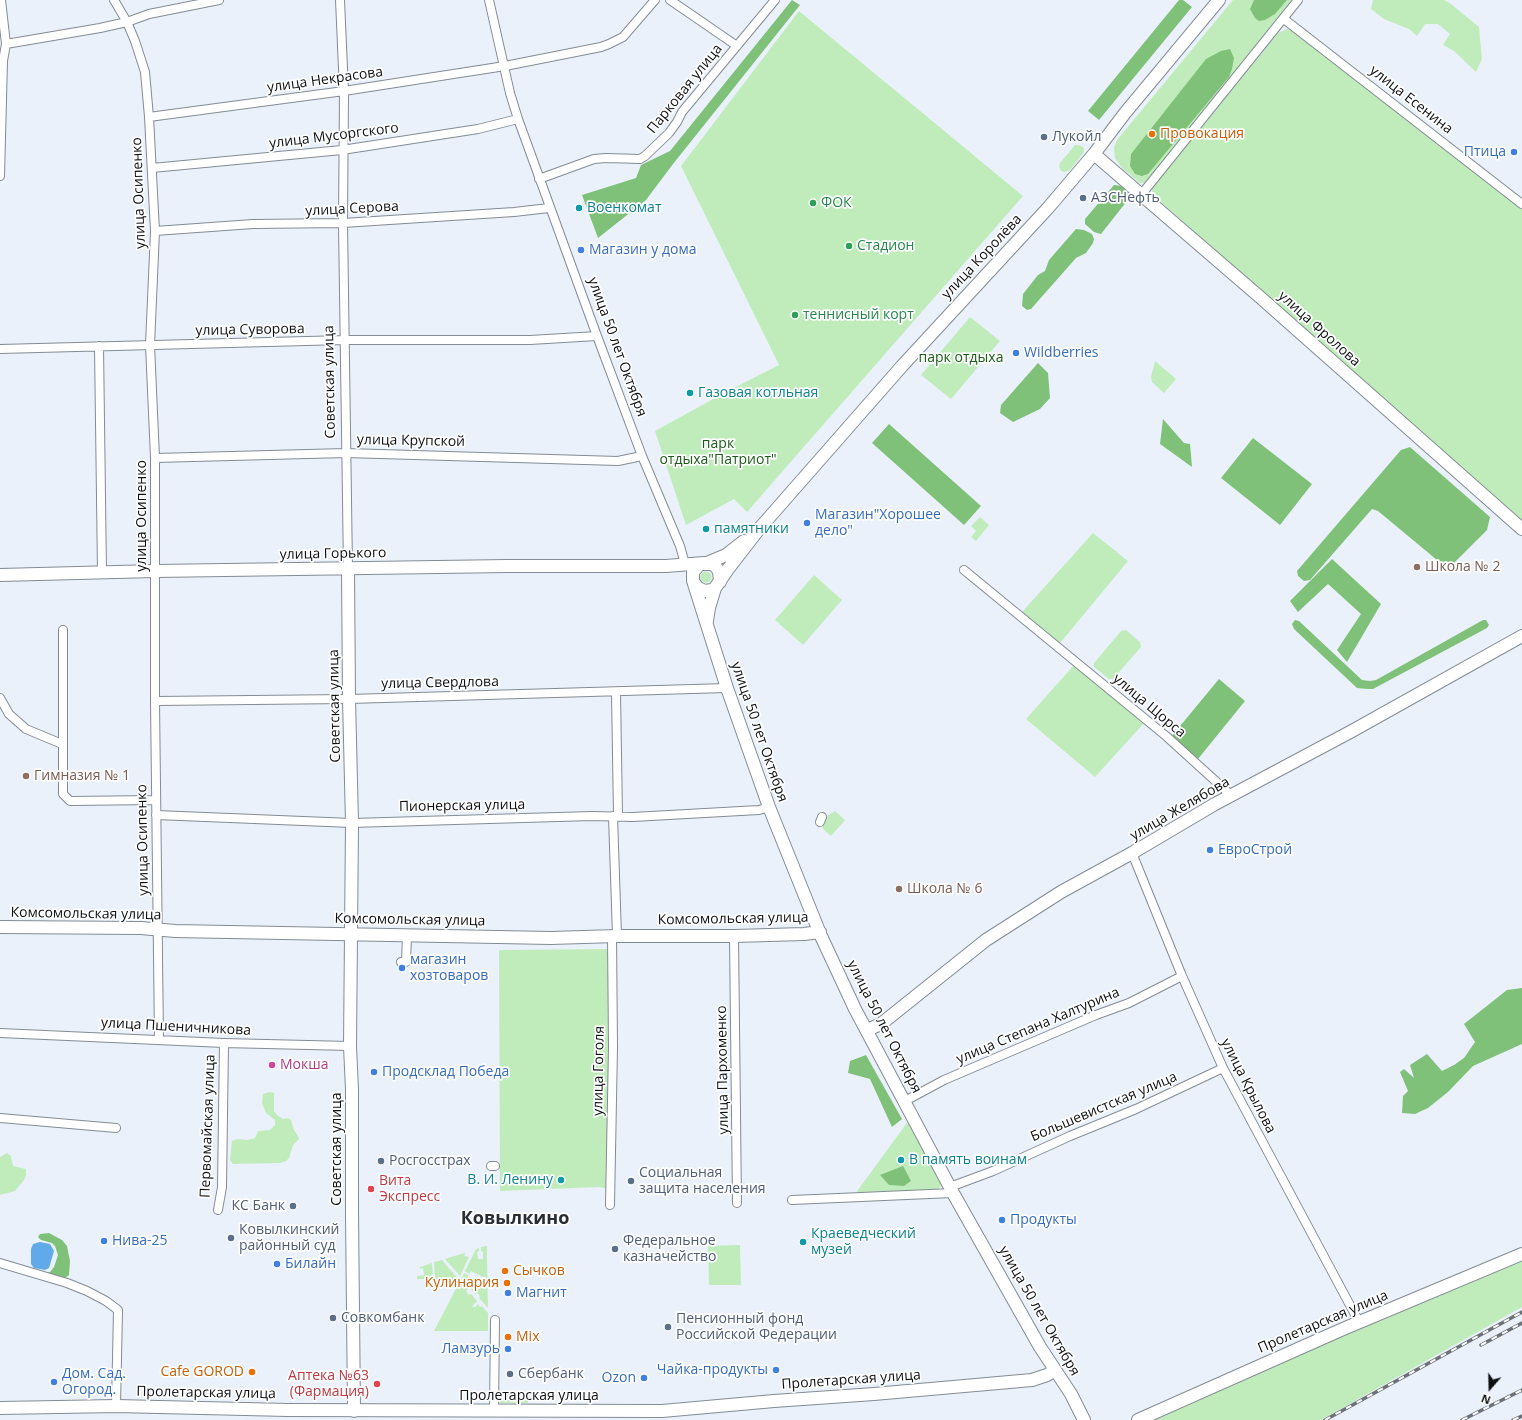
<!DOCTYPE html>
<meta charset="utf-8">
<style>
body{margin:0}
#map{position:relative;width:1522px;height:1420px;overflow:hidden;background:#eaf1fb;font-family:"Open Sans",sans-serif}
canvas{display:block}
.north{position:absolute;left:1470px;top:1368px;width:40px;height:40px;-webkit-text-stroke:3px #fefefe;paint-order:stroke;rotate:200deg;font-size:11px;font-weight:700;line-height:16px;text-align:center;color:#0d1013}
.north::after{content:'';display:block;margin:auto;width:14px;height:18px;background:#0d1013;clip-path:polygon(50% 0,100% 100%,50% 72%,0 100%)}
</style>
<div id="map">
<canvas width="1522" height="1420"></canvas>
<div class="north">N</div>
</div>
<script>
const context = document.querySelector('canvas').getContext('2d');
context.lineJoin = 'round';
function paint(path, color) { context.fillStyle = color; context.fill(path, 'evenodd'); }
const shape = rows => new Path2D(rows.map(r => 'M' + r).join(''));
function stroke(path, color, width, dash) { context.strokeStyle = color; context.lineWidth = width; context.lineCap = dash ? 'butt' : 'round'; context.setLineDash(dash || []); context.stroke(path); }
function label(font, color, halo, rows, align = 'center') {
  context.font = font + ' "Open Sans",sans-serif'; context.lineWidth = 3.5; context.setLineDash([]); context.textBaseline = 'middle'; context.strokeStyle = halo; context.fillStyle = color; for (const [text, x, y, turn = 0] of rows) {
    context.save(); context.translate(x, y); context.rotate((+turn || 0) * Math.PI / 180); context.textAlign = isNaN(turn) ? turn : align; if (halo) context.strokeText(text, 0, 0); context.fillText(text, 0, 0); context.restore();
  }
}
paint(shape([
 [1233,0,1294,0,1148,181,1143,183,1140,183,1122,168,1115,158,1114,147,1117,140],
 [1373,0,1444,0,1451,4,1479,27,1482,59,1476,72,1454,51,1443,45,1450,34,1438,24,1425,24,1417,36,1409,29,1384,19,1371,9],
 [799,11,1023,196,747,512,734,499,686,525,655,431,726,392,779,365,681,166],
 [1287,29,1296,32,1522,209,1522,521,1152,194,1152,188,1154,186,1278,33],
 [1075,145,1082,146,1084,149,1084,152,1070,170,1065,172,1061,171,1059,167,1060,163],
 [970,317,1000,341,951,399,921,375],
 [1155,361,1176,379,1164,393,1152,382,1151,377],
 [980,517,989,525,976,541,971,537,976,531,971,526],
 [1093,533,1128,561,1060,643,1022,612],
 '700.5 577a5.5 5.5 0 1 1 11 0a5.5 5.5 0 1 1-11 0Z',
 [814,575,842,600,803,645,775,620],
 [1126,630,1140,642,1141,647,1113,679,1109,679,1094,667,1094,663,1121,631],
 [1075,664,1145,722,1095,777,1026,719],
 [835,811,845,820,831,836,824,830,820,821],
 [608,949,609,1064,608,1189,600,1187,500,1191,499,950],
 [270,1092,274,1093,274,1111,277,1115,283,1119,288,1118,291,1120,294,1130,299,1138,299,1139,293,1145,289,1158,286,1161,280,1163,233,1164,230,1160,232,1141,238,1139,247,1140,255,1138,258,1131,270,1130,275,1125,275,1120,266,1113,262,1103,263,1094],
 [909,1120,942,1181,941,1186,938,1189,931,1190,855,1194],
 [7,1153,11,1156,13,1166,26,1169,26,1175,24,1180,15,1191,0,1195,0,1157],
 [740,1245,741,1285,709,1285,708,1246],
 [487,1246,487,1259,488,1308,479,1298,480,1296,477,1293,475,1294,462,1278,464,1273,468,1275,468,1278,477,1282,474,1287,480,1289,485,1278,471,1271,469,1274,465,1271,476,1249,479,1248,479,1251,477,1252,478,1259,483,1259,483,1252,481,1251,481,1247],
 [464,1253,465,1254,464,1256,469,1257,460,1276,445,1259],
 [1522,1259,1522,1307,1321,1420,1149,1420,1262,1369],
 [442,1260,458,1279,457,1282,451,1279,435,1279,434,1262],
 [432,1263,433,1279,417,1279,417,1276,424,1275,423,1268,420,1269,420,1267],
 [460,1281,468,1290,466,1291,469,1295,471,1294,477,1301,472,1307,475,1307,478,1304,480,1307,482,1306,488,1313,488,1331,434,1331],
 [498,1392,525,1392,528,1394,528,1403,500,1403,499,1401]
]), '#c0ecbb');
paint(shape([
 [792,0,800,5,673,164,646,200,598,238,582,195,636,178,641,165,670,151],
 [1179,0,1183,0,1192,7,1099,120,1088,111],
 [1254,0,1287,0,1275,14,1265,20,1259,21,1255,18,1250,9],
 [1230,49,1234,58,1232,69,1229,77,1148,174,1142,176,1135,174,1130,166,1131,154,1206,59,1221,51],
 [1114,185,1122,186,1129,193,1127,201,1101,234,1094,232,1085,224,1085,219],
 [1076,229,1084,230,1092,234,1094,239,1093,243,1086,253,1076,258,1031,309,1027,310,1022,306,1023,294,1038,275,1045,271,1049,260],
 [1038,363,1048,373,1050,398,1040,409,1013,422,1000,413,1001,405],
 [1163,419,1184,443,1190,444,1192,467,1160,444],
 [889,424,981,506,964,525,872,443],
 [1253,438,1312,484,1280,525,1221,478],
 [1410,447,1490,517,1487,530,1450,567,1443,565,1378,511,1372,509,1310,580,1304,581,1298,576,1297,571,1401,450],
 [1332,559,1381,604,1347,662,1337,650,1361,614,1328,584,1298,612,1290,601],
 [1295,620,1299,621,1362,680,1370,681,1376,680,1483,620,1486,620,1489,625,1487,628,1373,689,1368,689,1357,688,1294,629,1292,624],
 [1219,679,1245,701,1198,759,1171,737],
 [1522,988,1522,1044,1473,1066,1448,1092,1428,1108,1415,1114,1402,1113,1403,1096,1408,1091,1400,1072,1404,1069,1414,1078,1410,1065,1427,1054,1442,1071,1454,1065,1464,1058,1475,1042,1464,1024,1507,990],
 [866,1055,902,1119,892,1127,870,1079,848,1073,850,1061],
 [903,1166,911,1181,904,1186,889,1185,880,1175],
 [49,1233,62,1240,67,1246,70,1261,69,1275,64,1279,37,1278,24,1274,21,1265,23,1265,28,1268,46,1273,50,1272,54,1267,58,1255,55,1246,52,1243,41,1240,38,1237,40,1234]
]), '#80c17a');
paint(shape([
 [40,1242,50,1244,54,1251,49,1268,45,1270,34,1268,31,1264,31,1249,33,1244]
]), '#61aaea');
const street = shape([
 [114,0,127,22,135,41,145,72,149,117,155,231,150,345,155,458,155,701,159,1039],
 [340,0,344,91,343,223,348,569],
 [489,0,510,93,518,119,597,336,642,456,680,546,685,564],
 [670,0,737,46],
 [1284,19,1522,204],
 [6,44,100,28,127,22,149,14,219,0],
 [149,117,344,91,505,66,601,47,609,44,623,37,655,0],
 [152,168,342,150,478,129,518,119],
 [0,176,3,61,6,44,1,0],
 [539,179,594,159,606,158,640,159,645,156,669,133,677,122,682,112,775,0],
 [1141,195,1298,0],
 [155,231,253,224,343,223,514,212,549,208],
 [99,346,102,573],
 [0,349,345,340,530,340,597,336],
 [155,458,346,453,618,461,642,456],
 [964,570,1166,736,1232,796],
 [63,630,63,794,70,801,156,800],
 [616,692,618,816],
 [0,698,9,714,26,729,62,744],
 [155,701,349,699,727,688],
 [156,815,352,823,592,816,633,817,759,810,769,807],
 [613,816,617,936],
 [820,822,822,817],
 [1132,853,1182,976,1223,1068,1359,1322],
 [734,936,737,1203],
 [402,964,401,962,406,962,407,936],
 [0,1033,224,1043,350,1046],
 [905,1101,944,1080,1096,1015,1129,1003,1182,976],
 [0,1118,116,1128],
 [491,1166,495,1166],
 [950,1187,993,1171,1070,1136,1136,1109,1223,1068],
 [792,1200,953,1193],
 [610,1205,613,1047,612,936],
 [218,1210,222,1187,224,1043],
 [0,1263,67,1283,87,1291,106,1301,118,1310,116,1406],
 [494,1411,495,1320]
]);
const secondary = shape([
 [1094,154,1261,298,1522,529],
 [707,563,726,555,744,541],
 [348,569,349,699,352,823,350,1046,352,1090,352,1212,354,1411],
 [0,575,155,571,508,566,666,566,704,563],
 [720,582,719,571,715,566,711,564,700,564,693,572,693,581,697,587,704,591,712,590,715,588,728,569,759,529,902,366,1048,208,1094,154,1125,113,1219,0],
 [694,584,727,688,769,807,821,936,855,1009,953,1193,1040,1347,1071,1394,1084,1420],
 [707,621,709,608,715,588],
 [0,927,141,928,175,931,551,938,617,936,734,936,804,934,820,932],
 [867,1030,881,1024,986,940,1061,892,1132,853,1215,804,1352,731,1522,636],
 [0,1408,116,1406,288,1410,662,1411,774,1401,874,1394,1032,1380,1047,1375,1055,1370],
 [1138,1420,1343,1329,1522,1254]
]);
stroke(street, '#848b94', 10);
stroke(secondary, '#848b94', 14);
stroke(street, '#fff', 8);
stroke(secondary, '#fff', 12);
const rail = shape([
 [1481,1345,1522,1323],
 [1325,1420,1522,1312],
 [1462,1420,1522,1390],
 [1513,1420,1522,1416]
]);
stroke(rail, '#6c7177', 3.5);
stroke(rail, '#fefefe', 2, [6]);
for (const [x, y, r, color] of [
 [1152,134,4,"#e8710a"],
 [1044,137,4,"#5c6f8a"],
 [1514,152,4,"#3f7fe0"],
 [1083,198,4,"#5c6f8a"],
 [813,203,4,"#2e9e5b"],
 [579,208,4,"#0f9aa8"],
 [849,246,4,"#2e9e5b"],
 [581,250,4,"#3f7fe0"],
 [795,315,4,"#2e9e5b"],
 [1016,353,4,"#3f7fe0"],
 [690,393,4,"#0f9aa8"],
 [807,523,4,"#3f7fe0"],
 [706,529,4,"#0f9aa8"],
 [1417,567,4,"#8d6e63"],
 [26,776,4,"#8d6e63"],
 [1210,850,4,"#3f7fe0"],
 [899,889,4,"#8d6e63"],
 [402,968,4,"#3f7fe0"],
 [272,1065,4,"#d1479c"],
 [374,1072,4,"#3f7fe0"],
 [901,1160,4,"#0f9aa8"],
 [381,1161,4,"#5c6f8a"],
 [561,1180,4,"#0f9aa8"],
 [631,1181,4,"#5c6f8a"],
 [371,1189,4,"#e0444e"],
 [293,1206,4,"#5c6f8a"],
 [1002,1220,4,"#3f7fe0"],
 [231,1238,4,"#5c6f8a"],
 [104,1241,4,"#3f7fe0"],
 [803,1242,4,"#0f9aa8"],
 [615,1249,4,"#5c6f8a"],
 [277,1264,4,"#3f7fe0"],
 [505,1271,4,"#e8710a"],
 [507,1283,4,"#e8710a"],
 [508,1293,4,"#3f7fe0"],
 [333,1318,4,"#5c6f8a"],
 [668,1327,4,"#5c6f8a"],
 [508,1337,4,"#e8710a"],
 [508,1349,4,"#3f7fe0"],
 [776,1370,4,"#3f7fe0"],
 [252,1372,4,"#e8710a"],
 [510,1374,4,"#5c6f8a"],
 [644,1378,4,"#3f7fe0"],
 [54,1382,4,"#3f7fe0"],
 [377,1384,4,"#e0444e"]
]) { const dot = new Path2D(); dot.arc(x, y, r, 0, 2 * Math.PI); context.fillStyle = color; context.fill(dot); stroke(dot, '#fefefe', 1.5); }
label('14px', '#0d1013', '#fefefe', [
 ["улица Некрасова",325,80,-8],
 ["Парковая улица",685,89,-51],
 ["улица Есенина",1411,100,38],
 ["улица Мусоргского",334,136,-7],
 ["улица Осипенко",139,193,-92],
 ["улица Серова",352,209,-3],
 ["улица Королёва",982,257,-47],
 ["улица Фролова",1319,329,42],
 ["улица Суворова",250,330,-1],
 ["улица 50 лет Октября",617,347,70],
 ["Советская улица",330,382,-91],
 ["улица Крупской",411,441,1],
 ["улица Осипенко",142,516,-90],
 ["улица Горького",333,554,-1],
 ["улица Свердлова",440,683,-1],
 ["Советская улица",335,706,-91],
 ["улица Щорса",1149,706,40],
 ["улица 50 лет Октября",759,732,71],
 ["Пионерская улица",462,806,-1],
 ["улица Желябова",1180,809,-30],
 ["улица Осипенко",143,840,-91],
 ["Комсомольская улица",86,914,1],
 ["Комсомольская улица",733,919,-1],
 ["Комсомольская улица",410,920,1],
 ["улица Степана Халтурина",1038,1026,-23],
 ["улица Пшеничникова",176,1027,3],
 ["улица 50 лет Октября",884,1027,63],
 ["улица Пархоменко",723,1070,-91],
 ["улица Гоголя",599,1071,-89],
 ["улица Крылова",1248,1086,63],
 ["Большевистская улица",1104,1107,-23],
 ["Первомайская улица",208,1126,-88],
 ["Советская улица",337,1149,-90],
 ["улица 50 лет Октября",1039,1311,60],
 ["Пролетарская улица",1323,1322,-23],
 ["Пролетарская улица",851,1380,-4],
 ["Пролетарская улица",206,1393,1],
 ["Пролетарская улица",529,1396]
]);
label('14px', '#c56008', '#fefefe', [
 ["Провокация",1160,134],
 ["Сычков",513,1271],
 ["Кулинария",499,1283,"right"],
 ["Mix",516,1337],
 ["Cafe GOROD",244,1372,"right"]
], 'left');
label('14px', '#4e5e75', '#fefefe', [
 ["Лукойл",1052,137],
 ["АЗСНефть",1091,198],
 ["Росгосстрах",389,1161],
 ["Социальная",639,1173],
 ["защита населения",639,1189],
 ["КС Банк",285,1206,"right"],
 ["Ковылкинский",239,1230],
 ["районный суд",239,1246],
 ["Федеральное",623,1241],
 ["казначейство",623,1257],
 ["Совкомбанк",341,1318],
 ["Пенсионный фонд",676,1319],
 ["Российской Федерации",676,1335],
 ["Сбербанк",518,1374]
], 'left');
label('14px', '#366cbe', '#fefefe', [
 ["Птица",1506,152,"right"],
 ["Магазин у дома",589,250],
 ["Wildberries",1024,353],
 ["Магазин\"Хорошее",815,515],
 ["дело\"",815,531],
 ["ЕвроСтрой",1218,850],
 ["магазин",410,960],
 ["хозтоваров",410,976],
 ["Продсклад Победа",382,1072],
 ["Продукты",1010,1220],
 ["Нива-25",112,1241],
 ["Билайн",285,1264],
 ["Магнит",516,1293],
 ["Ламзурь",500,1349,"right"],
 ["Чайка-продукты",768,1370,"right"],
 ["Дом. Сад.",62,1374],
 ["Огород.",62,1390],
 ["Ozon",636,1378,"right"]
], 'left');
label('14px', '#27864d', '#fefefe', [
 ["ФОК",821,203],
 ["Стадион",857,246],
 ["теннисный корт",803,315]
], 'left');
label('14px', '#0d838f', '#fefefe', [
 ["Военкомат",587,208],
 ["Газовая котльная",698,393],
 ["памятники",714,529],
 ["В память воинам",909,1160],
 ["В. И. Ленину",553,1180,"right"],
 ["Краеведческий",811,1234],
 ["музей",811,1250]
], 'left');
label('14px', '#1a5b17', '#fefefe', [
 ["парк отдыха",961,358],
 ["парк",718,444],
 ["отдыха\"Патриот\"",718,460]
]);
label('14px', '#785e54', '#fefefe', [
 ["Школа № 2",1425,567],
 ["Гимназия № 1",34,776],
 ["Школа № 6",907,889]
], 'left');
label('14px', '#b23c85', '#fefefe', [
 ["Мокша",280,1065]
], 'left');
label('14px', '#be3a42', '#fefefe', [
 ["Вита",379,1181],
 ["Экспресс",379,1197],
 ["Аптека №63",369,1376,"right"],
 ["(Фармация)",369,1392,"right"]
], 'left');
label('bold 18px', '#282e35', '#fefefe', [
 ["Ковылкино",515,1219]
]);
</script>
